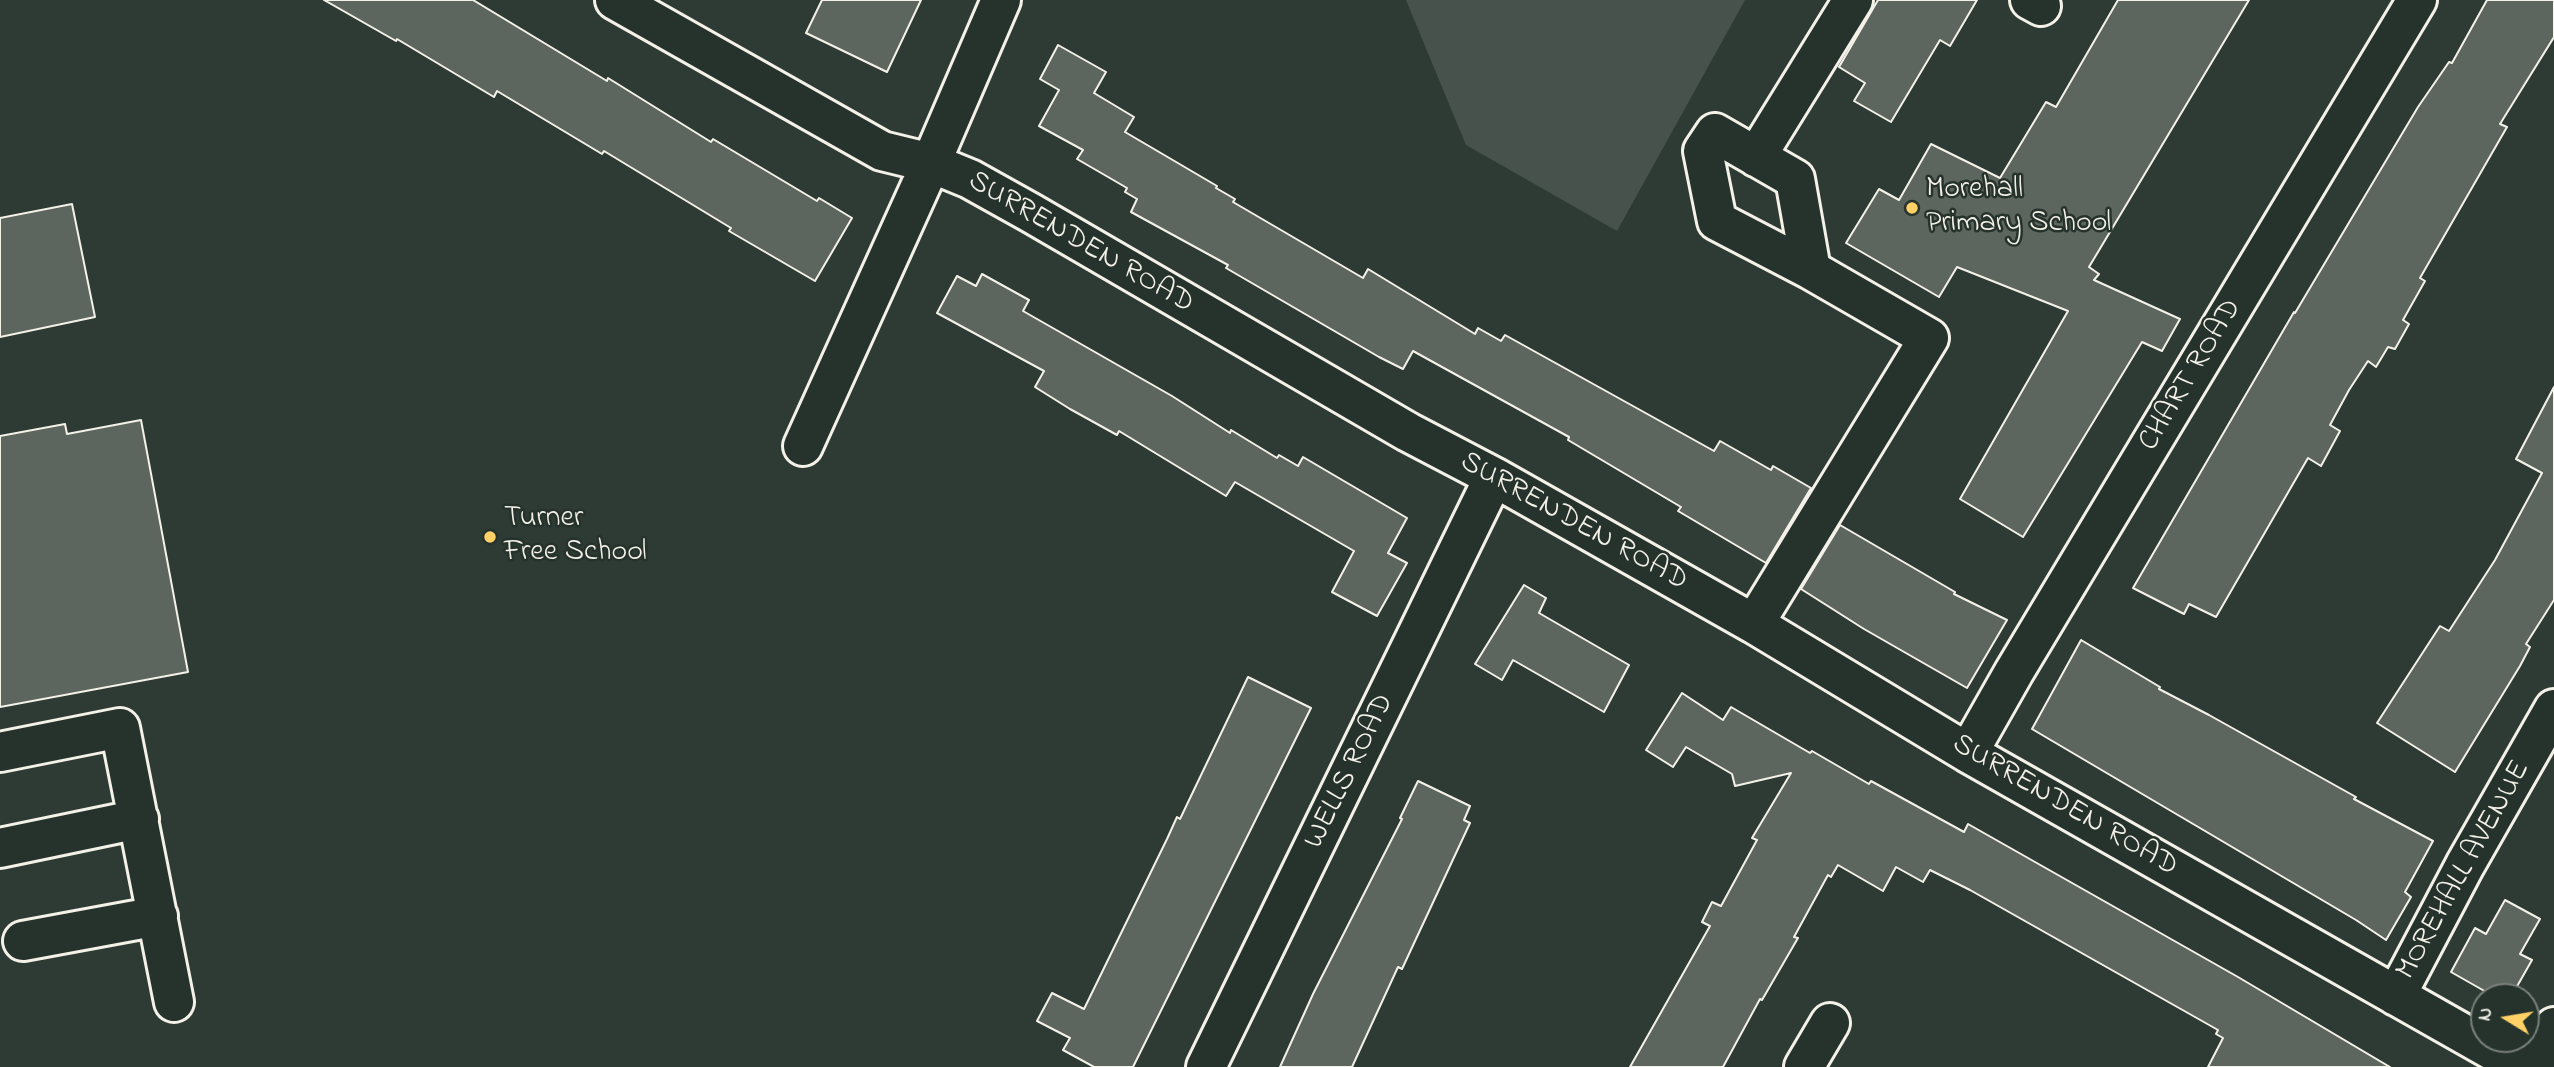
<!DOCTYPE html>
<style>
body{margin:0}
#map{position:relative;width:2554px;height:1067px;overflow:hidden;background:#2e3b34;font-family:"Indie Flower",sans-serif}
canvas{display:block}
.north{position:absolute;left:2470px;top:983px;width:70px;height:70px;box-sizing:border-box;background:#26332d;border:2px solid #787f78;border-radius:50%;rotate:281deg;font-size:19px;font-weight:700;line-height:28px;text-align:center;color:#f4f1e8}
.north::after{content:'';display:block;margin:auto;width:24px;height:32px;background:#ffd166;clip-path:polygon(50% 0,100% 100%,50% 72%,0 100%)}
</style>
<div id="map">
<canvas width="2554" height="1067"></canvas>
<div class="north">N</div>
</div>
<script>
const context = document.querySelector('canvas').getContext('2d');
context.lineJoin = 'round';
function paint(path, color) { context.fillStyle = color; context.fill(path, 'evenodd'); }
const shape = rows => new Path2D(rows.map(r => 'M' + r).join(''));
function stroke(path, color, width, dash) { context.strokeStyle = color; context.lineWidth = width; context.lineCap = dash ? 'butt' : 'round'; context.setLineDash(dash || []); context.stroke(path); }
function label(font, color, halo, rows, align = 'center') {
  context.font = font + ' "Indie Flower",sans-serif'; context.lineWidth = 5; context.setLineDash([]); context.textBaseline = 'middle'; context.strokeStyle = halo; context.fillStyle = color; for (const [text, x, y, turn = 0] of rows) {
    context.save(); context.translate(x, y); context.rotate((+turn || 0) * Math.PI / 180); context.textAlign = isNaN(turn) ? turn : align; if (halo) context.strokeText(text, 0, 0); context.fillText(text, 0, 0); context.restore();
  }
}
paint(shape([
 [1406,0,1745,0,1617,231,1466,145]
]), '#48524c');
const building = shape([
 [324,0,473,0,607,81,608,78,711,142,713,139,817,201,819,198,852,218,815,281,729,231,731,228,604,151,602,154,497,91,494,97,397,39,396,41,324,0],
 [822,0,921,0,887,72,806,33,822,0],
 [1878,0,1977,0,1950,46,1940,40,1891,122,1854,101,1865,83,1839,67,1878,0],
 [2118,0,2249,0,2089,267,2099,274,2094,280,2180,319,2162,351,2142,342,2023,537,1960,499,2068,311,1957,267,1939,297,1846,243,1879,189,1899,200,1931,144,2000,178,2046,102,2056,107,2118,0],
 [2487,0,2554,0,2554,37,2500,124,2507,127,2420,278,2425,281,2403,320,2409,324,2395,349,2388,347,2376,367,2368,361,2349,390,2330,425,2340,431,2321,466,2308,458,2216,617,2189,604,2184,614,2133,588,2294,312,2295,313,2418,107,2449,62,2452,63,2487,0],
 [1058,45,1106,72,1094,93,1134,117,1125,132,1217,186,1216,188,1235,199,1233,202,1363,278,1368,269,1475,334,1478,328,1501,341,1505,335,1714,451,1720,441,1771,470,1773,466,1811,488,1766,563,1678,511,1681,507,1568,440,1569,437,1413,351,1403,369,1379,357,1226,268,1228,265,1131,212,1137,199,1125,192,1127,188,1077,159,1083,150,1039,126,1059,90,1040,79,1058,45],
 [72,204,95,317,0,337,0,218,72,204],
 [982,274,1029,300,1023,311,1172,396,1230,433,1231,430,1277,458,1279,455,1298,466,1303,457,1407,518,1388,553,1407,563,1377,616,1332,592,1354,551,1235,482,1226,496,1119,431,1117,435,1070,409,1035,387,1044,371,937,313,957,276,976,286,982,274],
 [2554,387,2554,600,2526,644,2530,647,2520,666,2455,772,2377,723,2440,626,2449,631,2495,560,2542,473,2516,459,2554,387],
 [141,420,188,672,0,707,0,436,65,424,67,434,141,420],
 [1840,525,1955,592,1954,594,2007,620,1967,688,1864,629,1801,589,1840,525],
 [1524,585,1546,598,1539,613,1629,665,1604,712,1513,660,1502,680,1475,664,1524,585],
 [2081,640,2160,687,2159,689,2209,715,2356,797,2354,799,2433,841,2405,892,2411,897,2386,940,2356,920,2032,729,2081,640],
 [1248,677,1311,708,1133,1067,1094,1067,1063,1050,1070,1038,1037,1021,1052,993,1084,1009,1167,839,1177,817,1180,819,1248,677],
 [1682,693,1723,720,1731,707,1810,753,1812,751,1869,784,1871,781,1964,832,1968,824,2238,977,2390,1067,2208,1067,2223,1038,2216,1034,2218,1030,1970,890,1930,870,1923,882,1896,867,1883,891,1838,865,1831,877,1828,875,1794,937,1798,938,1762,1000,1760,999,1723,1067,1630,1067,1710,926,1702,922,1712,902,1721,906,1757,840,1752,838,1791,773,1735,786,1732,774,1686,747,1673,767,1646,750,1682,693],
 [1418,781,1470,806,1464,820,1470,823,1402,969,1398,967,1352,1067,1280,1067,1313,994,1402,819,1400,818,1418,781],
 [2505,900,2540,919,2520,954,2532,960,2511,997,2495,997,2451,972,2475,928,2486,934,2505,900]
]);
paint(building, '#5c655e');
stroke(building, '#f4f1e8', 2);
const minor = shape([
 [615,0,882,151,931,163,970,179,1031,213,1408,432,1494,477,1754,624,1968,753,2522,1067],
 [2030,0,2041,6],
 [1715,133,1795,179,1811,270,1717,221,1703,151,1715,133],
 [1756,157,1853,0],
 [803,446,931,163,1001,0],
 [1754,624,1929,338,1811,270],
 [0,752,120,728,174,1002],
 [1968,753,2014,672,2417,0],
 [0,848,139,819],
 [23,941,158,916],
 [2396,996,2465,865,2554,709],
 [1206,1067,1494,477],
 [1804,1067,1830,1023],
 [2534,1067,2554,1027]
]);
stroke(minor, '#f4f1e8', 44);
stroke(minor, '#26332d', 38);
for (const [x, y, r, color] of [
 [1912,208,7,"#ffd166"],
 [490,537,7,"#ffd166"]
]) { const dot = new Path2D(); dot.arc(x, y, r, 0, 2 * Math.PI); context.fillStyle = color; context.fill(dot); stroke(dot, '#26332d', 2.5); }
label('30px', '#f4f1e8', '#26332d', [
 ["Morehall",1926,191],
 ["Primary School",1926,225],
 ["Turner",504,520],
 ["Free School",504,554]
], 'left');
label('30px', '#f4f1e8', '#26332d', [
 ["SURRENDEN ROAD",1080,244,30],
 ["CHART ROAD",2192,376,-59],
 ["SURRENDEN ROAD",1573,523,29],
 ["WELLS ROAD",1351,772,-64],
 ["SURRENDEN ROAD",2064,807,30],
 ["MOREHALL AVENUE",2465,871,-61]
]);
</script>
